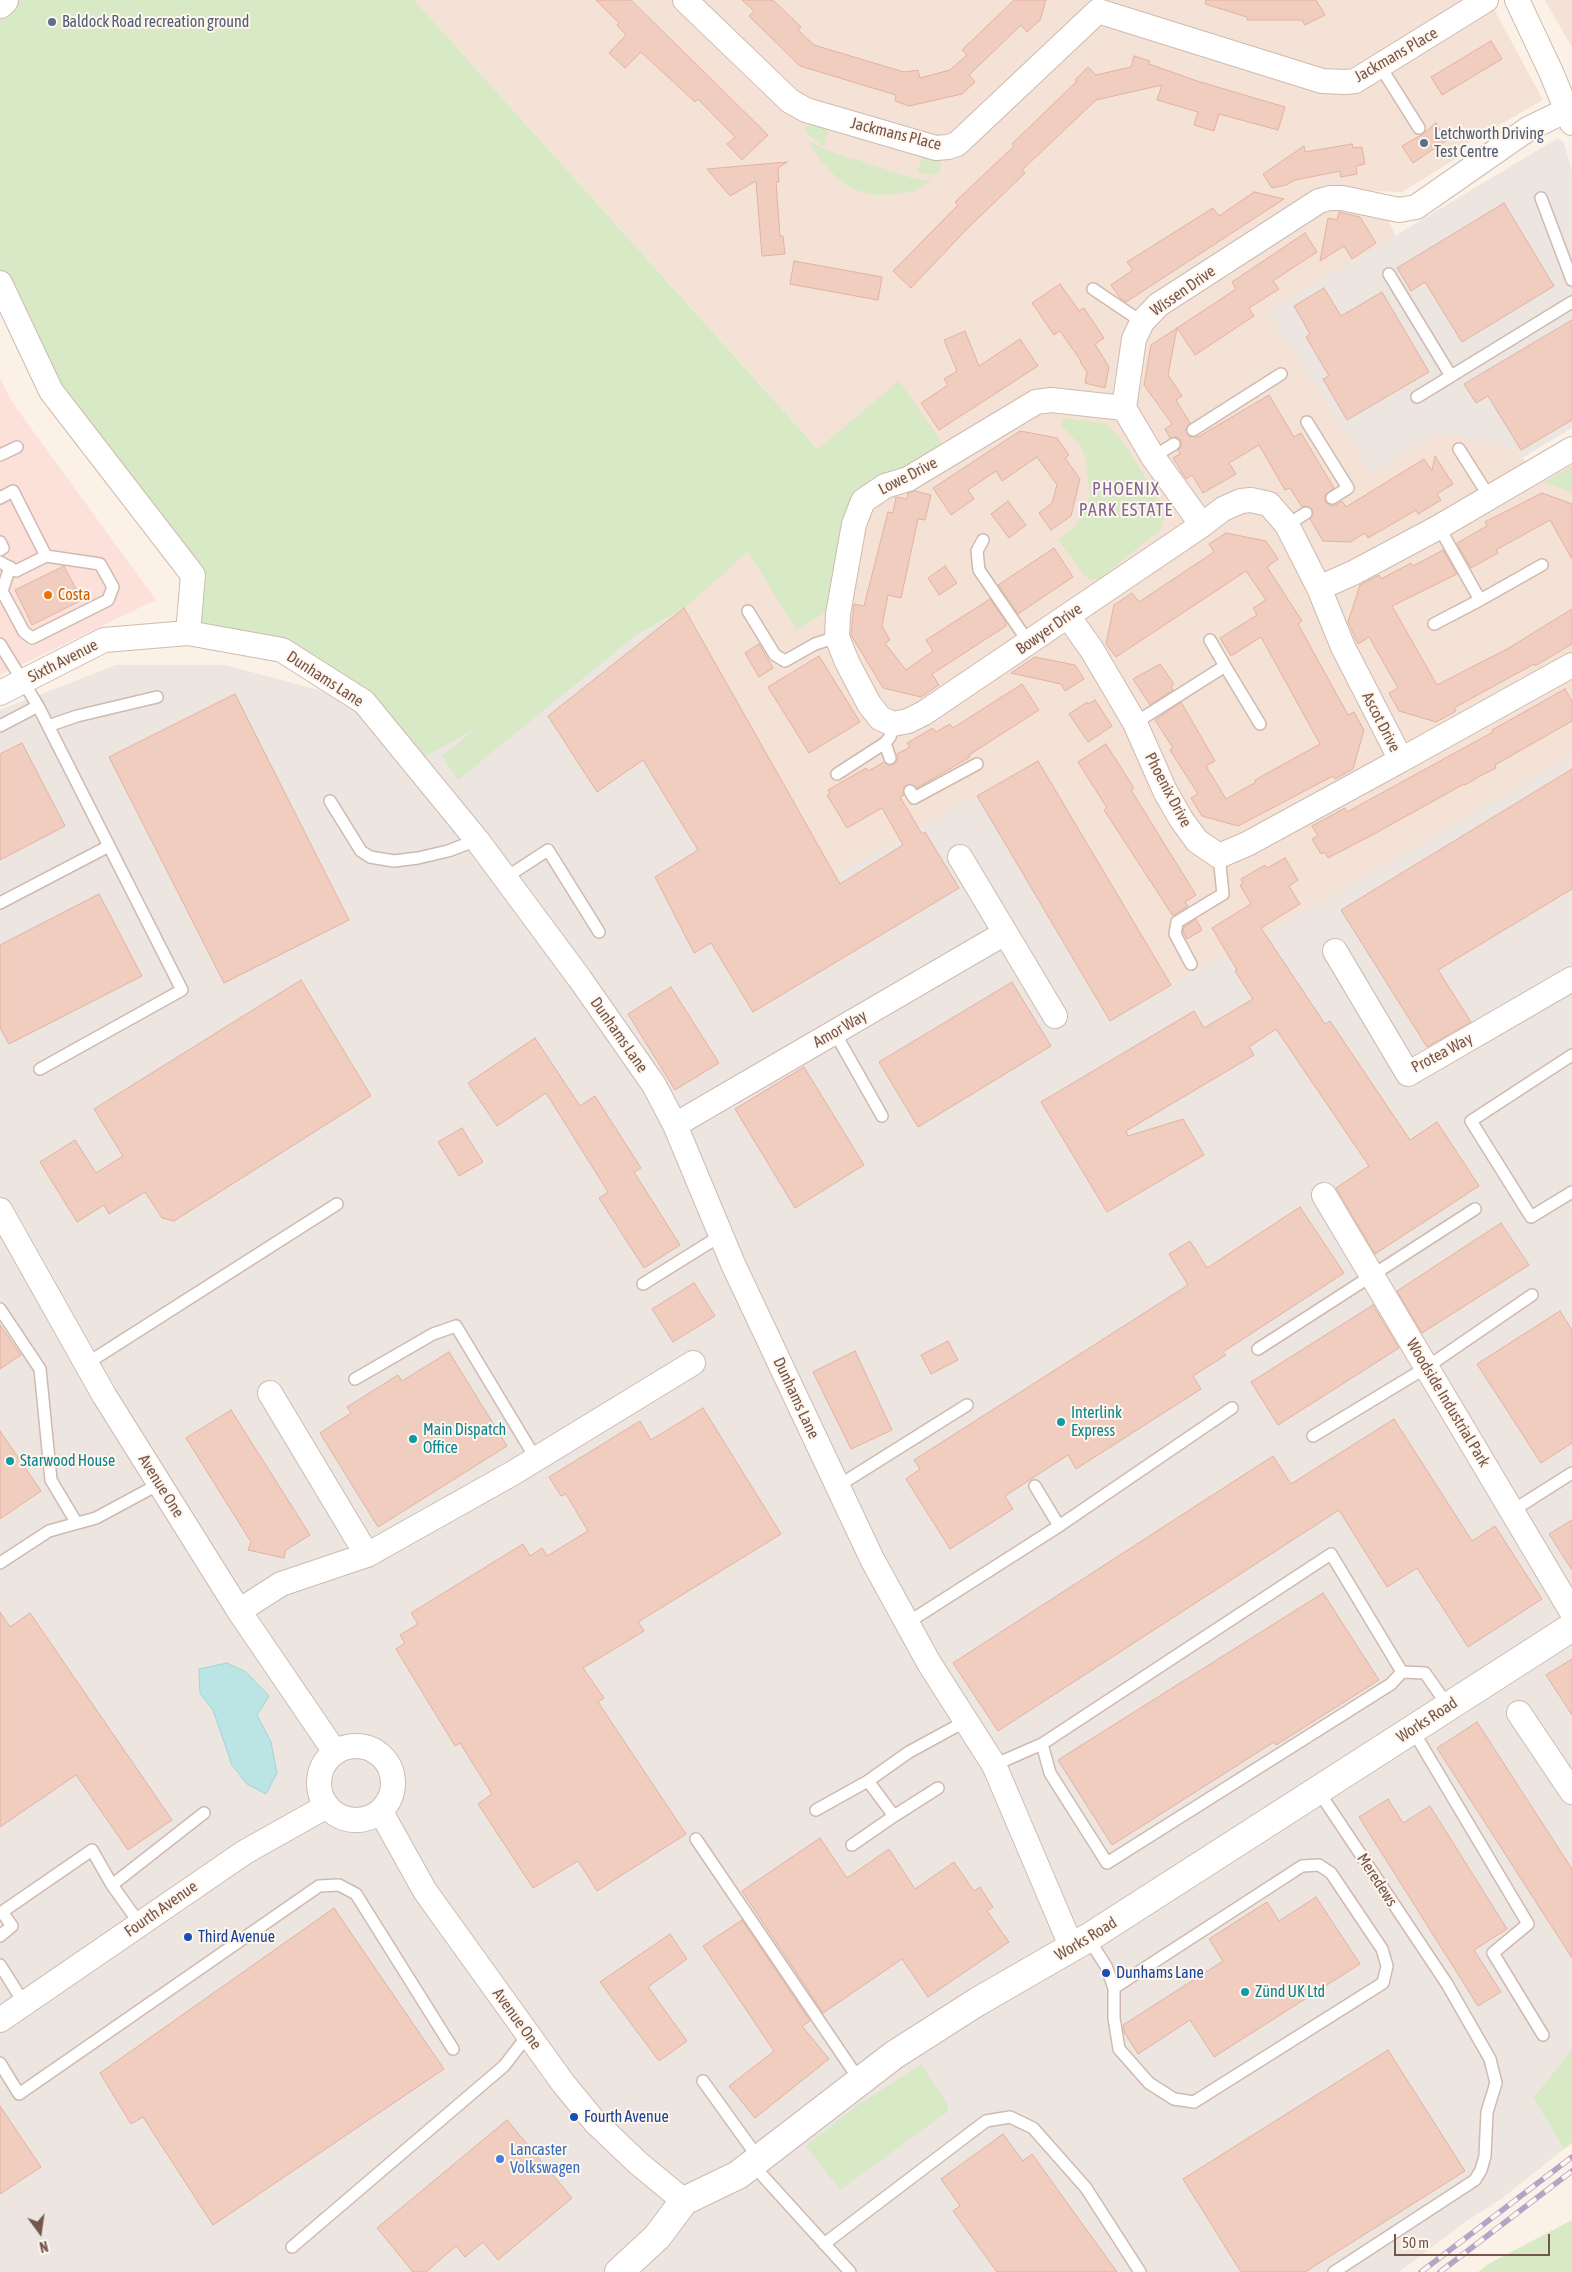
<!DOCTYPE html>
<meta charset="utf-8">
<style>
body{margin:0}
#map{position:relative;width:1572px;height:2272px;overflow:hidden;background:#fcf1e7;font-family:"Asap Condensed",sans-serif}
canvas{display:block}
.north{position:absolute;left:15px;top:2207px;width:50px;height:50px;-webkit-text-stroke:4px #fff6ed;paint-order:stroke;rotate:166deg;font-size:14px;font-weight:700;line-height:20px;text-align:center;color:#75564b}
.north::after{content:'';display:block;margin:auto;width:18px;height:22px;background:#75564b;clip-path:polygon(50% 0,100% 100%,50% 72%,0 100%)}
.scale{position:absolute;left:1394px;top:2234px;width:156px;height:22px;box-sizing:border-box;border:2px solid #75564b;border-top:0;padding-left:6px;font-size:15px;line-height:18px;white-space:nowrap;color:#75564b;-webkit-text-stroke:4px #fff6ed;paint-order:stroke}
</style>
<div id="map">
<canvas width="1572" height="2272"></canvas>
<div class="north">N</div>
<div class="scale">50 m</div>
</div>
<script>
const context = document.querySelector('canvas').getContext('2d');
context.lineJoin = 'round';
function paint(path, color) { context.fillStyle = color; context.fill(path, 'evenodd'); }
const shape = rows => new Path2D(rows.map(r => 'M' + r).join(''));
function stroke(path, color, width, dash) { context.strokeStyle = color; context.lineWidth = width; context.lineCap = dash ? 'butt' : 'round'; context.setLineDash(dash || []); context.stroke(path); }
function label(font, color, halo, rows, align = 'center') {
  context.font = font + ' "Asap Condensed",sans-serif'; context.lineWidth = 4; context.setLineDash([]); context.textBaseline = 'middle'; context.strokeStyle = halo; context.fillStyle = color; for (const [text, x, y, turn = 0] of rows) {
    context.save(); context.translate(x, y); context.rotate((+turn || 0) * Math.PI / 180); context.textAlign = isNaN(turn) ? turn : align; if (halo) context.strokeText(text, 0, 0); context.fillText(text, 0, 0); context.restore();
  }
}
paint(shape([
 [414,0,1489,0,1543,100,1461,147,1465,153,1402,192,1374,191,1396,237,1268,312,1372,473,1438,432,1515,449,1522,458,1544,478,1572,463,1572,755,1330,897,1171,985,977,796,835,875,680,603,840,473],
 [1546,0,1572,0,1572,47,1545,1]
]), '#f3e2d5');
paint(shape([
 [0,378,12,402,156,600,0,675]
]), '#fce1db');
paint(shape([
 [1558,138,1564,143,1572,171,1572,428,1522,458,1515,449,1438,432,1372,473,1268,312],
 [684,608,835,875,1038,761,1171,985,1330,897,1572,755,1572,2049,1533,2098,1564,2149,1501,2199,1465,2222,1399,2272,0,2272,0,710,116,665,225,665,364,702,414,763]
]), '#ece5e0');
paint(shape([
 [18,0,414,0,818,449,899,381,945,447,918,464,890,471,849,503,834,607,797,630,748,552,684,608,635,636,458,780,442,756,478,727,414,763,364,702,282,650,188,633,193,575,51,391,0,283,0,19],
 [809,125,829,128,824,146,806,133,805,128],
 [809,141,827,150,915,179,932,180,914,191,900,194,877,195,859,191,849,187,837,178,819,158],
 [923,155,940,158,941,168,936,175,917,172],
 [1061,418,1105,423,1125,444,1166,512,1161,529,1099,579,1092,580,1085,576,1058,540,1078,524,1090,497,1085,456,1080,445,1062,426],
 [1572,466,1572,492,1544,482],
 [1572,2049,1572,2143,1564,2149,1533,2098],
 [921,2064,948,2105,947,2112,840,2190,806,2146,855,2107],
 [1572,2220,1572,2272,1478,2272,1490,2263]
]), '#d8eac5');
const water = shape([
 [227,1663,246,1672,269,1696,257,1715,271,1742,277,1773,266,1794,247,1784,232,1765,213,1710,200,1693,199,1669,227,1663]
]);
paint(water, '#bbe4e5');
stroke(water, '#a2d5d7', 1);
const building = shape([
 [596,0,631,0,768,135,742,160,727,144,735,137,698,99,695,102,641,52,625,68,609,53,626,35,617,25,619,23,596,0],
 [742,0,773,0,801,27,798,30,814,45,904,72,918,70,920,78,950,70,967,55,962,50,1014,0,1046,0,1040,20,1027,32,1021,25,969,75,975,82,962,94,909,106,895,101,896,95,800,66,749,16,754,11,742,0],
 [1206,0,1316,0,1325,15,1305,25,1302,20,1247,20,1247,17,1205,4,1206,0],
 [1491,41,1502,59,1442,95,1431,77,1491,41],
 [1134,56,1150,61,1149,64,1197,81,1285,107,1278,130,1219,114,1214,131,1194,125,1198,112,1157,100,1162,85,1096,100,1022,170,1025,173,966,230,911,288,893,271,958,205,955,202,1014,146,1012,144,1077,81,1075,80,1088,67,1096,75,1131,67,1134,56],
 [1436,123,1447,140,1413,163,1402,146,1423,134,1436,123],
 [1352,144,1353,148,1362,147,1365,164,1356,166,1357,174,1341,177,1340,171,1295,180,1286,185,1272,188,1263,174,1304,146,1305,152,1352,144],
 [787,162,778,168,779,182,776,182,780,236,783,236,785,254,762,256,756,181,730,196,707,169,787,162],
 [1254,192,1284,199,1126,302,1120,298,1111,285,1133,270,1127,262,1213,208,1219,216,1254,192],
 [1504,203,1554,286,1462,342,1425,282,1411,291,1397,268,1504,203],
 [1339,212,1360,217,1376,243,1352,259,1344,246,1320,261,1328,218,1337,220,1339,212],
 [1305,233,1317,252,1273,281,1279,289,1249,308,1254,316,1195,355,1177,328,1236,289,1232,282,1305,233],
 [794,261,882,277,878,300,790,284,794,261],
 [1060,284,1079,311,1084,308,1104,338,1095,344,1109,367,1105,388,1085,383,1087,372,1080,362,1081,361,1060,331,1054,335,1032,303,1060,284],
 [1324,288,1341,316,1382,292,1429,372,1347,420,1323,379,1329,376,1306,337,1310,334,1294,306,1324,288],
 [1572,320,1572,420,1521,450,1488,396,1476,403,1464,384,1572,320],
 [1177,328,1168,375,1182,396,1176,400,1190,423,1186,430,1189,436,1198,437,1269,395,1294,437,1301,433,1334,488,1325,495,1325,502,1329,505,1336,505,1342,501,1346,507,1424,459,1432,471,1435,456,1453,484,1437,494,1441,500,1418,514,1416,510,1368,538,1365,533,1350,542,1323,541,1310,519,1313,513,1312,509,1306,506,1302,507,1290,488,1285,490,1259,445,1229,463,1236,474,1203,493,1192,475,1186,479,1173,458,1180,454,1178,450,1181,447,1181,440,1177,437,1170,438,1165,429,1172,424,1144,385,1151,345,1177,328],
 [965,331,979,366,1020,339,1038,366,939,430,921,403,948,385,944,379,957,371,944,340,965,331],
 [1020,431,1057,438,1069,455,1065,458,1080,479,1071,516,1051,530,1039,513,1052,503,1057,485,1037,457,1002,481,996,471,968,490,974,499,951,515,933,488,1020,431],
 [915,491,931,495,925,520,918,519,901,598,888,595,882,626,890,640,885,643,906,670,933,651,926,640,990,599,1006,622,1006,626,932,674,939,685,921,697,883,688,851,635,854,604,864,606,888,512,893,513,896,497,907,499,908,493,915,491],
 [1542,493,1572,504,1572,559,1550,520,1496,550,1498,553,1471,568,1457,543,1487,526,1485,522,1542,493],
 [1008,501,1026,525,1009,538,991,514,1008,501],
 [1226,533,1266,541,1278,559,1267,567,1302,621,1298,624,1348,715,1354,712,1364,730,1353,769,1335,779,1333,776,1238,826,1202,816,1191,798,1198,794,1170,750,1173,748,1155,720,1181,702,1215,761,1206,766,1226,799,1256,782,1255,780,1320,744,1261,637,1231,656,1220,638,1257,615,1253,608,1266,600,1246,571,1116,657,1106,644,1114,605,1132,593,1139,602,1214,552,1209,544,1226,533],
 [1054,548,1073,577,1018,614,998,585,1054,548],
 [1443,550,1457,574,1392,606,1437,685,1507,649,1572,609,1572,644,1535,666,1534,664,1454,708,1456,711,1436,722,1399,711,1389,693,1398,688,1369,637,1358,644,1348,622,1360,585,1379,575,1381,579,1411,563,1413,566,1443,550],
 [64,566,82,600,32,625,15,590,64,566],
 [945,566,957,583,939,595,928,578,945,566],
 [684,608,840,884,903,845,882,808,847,828,827,795,830,793,828,790,866,768,868,771,884,762,888,765,893,765,897,760,897,754,910,747,907,743,933,728,936,732,950,724,953,728,1022,684,1039,710,969,755,970,757,917,788,910,784,903,788,904,795,900,797,922,834,925,832,959,888,753,1012,711,943,694,953,655,877,698,850,643,760,597,792,548,716,684,608],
 [759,644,773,668,759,677,745,653,759,644],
 [819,656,860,722,809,753,768,687,819,656],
 [1035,657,1075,665,1084,679,1065,691,1061,684,1011,673,1035,657],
 [1160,664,1174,684,1171,686,1173,690,1150,705,1133,679,1160,664],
 [1565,689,1572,701,1572,721,1495,765,1496,768,1480,776,1465,785,1464,784,1376,833,1328,858,1325,852,1321,854,1312,839,1318,836,1312,826,1345,808,1347,812,1493,732,1492,730,1565,689],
 [235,694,349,920,224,983,109,757,235,694],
 [1095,700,1112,726,1088,742,1069,714,1087,702,1088,704,1095,700],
 [22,743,65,826,0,860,0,754,22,743],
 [1106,744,1134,788,1131,790,1196,895,1185,902,1188,906,1173,916,1104,810,1107,808,1078,762,1106,744],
 [1038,761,1171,985,1110,1021,977,796,1038,761],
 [1572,769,1572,889,1438,970,1471,1022,1427,1047,1341,910,1572,769],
 [1285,858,1298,880,1289,886,1300,904,1261,928,1325,1024,1330,1021,1410,1140,1437,1122,1479,1186,1375,1254,1336,1188,1369,1166,1276,1029,1249,1047,1254,1055,1126,1131,1128,1136,1183,1119,1204,1155,1107,1212,1041,1102,1194,1011,1204,1028,1253,999,1235,971,1237,970,1212,928,1251,904,1240,885,1243,883,1241,879,1265,865,1267,868,1285,858],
 [99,894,142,976,9,1044,0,1028,0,945,99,894],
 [1196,919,1202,930,1187,939,1183,932,1184,927,1196,919],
 [301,980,371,1096,174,1221,162,1218,145,1192,109,1214,104,1205,77,1222,40,1162,75,1140,96,1173,123,1156,94,1109,301,980],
 [1012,982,1051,1046,918,1127,879,1062,1012,982],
 [671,987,719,1063,675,1090,628,1014,671,987],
 [535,1038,580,1106,595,1096,641,1168,634,1172,680,1245,644,1268,599,1198,608,1192,546,1093,497,1126,468,1083,535,1038],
 [804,1067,864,1165,795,1208,735,1109,804,1067],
 [462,1128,483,1162,459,1176,438,1142,462,1128],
 [1300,1207,1344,1273,1223,1352,1226,1355,1193,1376,1201,1389,1076,1469,1068,1455,1005,1496,1013,1509,950,1549,906,1479,920,1469,914,1460,1188,1285,1169,1254,1190,1241,1207,1268,1300,1207],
 [1501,1223,1529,1265,1422,1333,1397,1291,1501,1223],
 [694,1283,715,1316,673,1342,652,1309,694,1283],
 [1373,1305,1399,1348,1278,1425,1251,1382,1373,1305],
 [1560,1311,1572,1330,1572,1443,1541,1463,1477,1364,1560,1311],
 [0,1325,21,1355,0,1369,0,1325],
 [948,1341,958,1360,931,1374,921,1355,948,1341],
 [855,1351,892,1430,851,1449,813,1372,855,1351],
 [449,1352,507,1446,378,1527,320,1433,351,1413,347,1407,398,1375,402,1381,449,1352],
 [703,1408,781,1534,638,1622,644,1631,583,1668,604,1698,598,1702,686,1834,597,1891,578,1861,533,1888,478,1804,492,1794,460,1743,455,1746,396,1649,405,1643,400,1635,418,1624,411,1613,523,1544,530,1556,542,1548,547,1556,588,1531,566,1494,561,1496,549,1477,640,1421,651,1440,703,1408],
 [231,1410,310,1535,286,1550,284,1558,248,1550,251,1542,186,1438,231,1410],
 [1394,1419,1472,1541,1495,1526,1542,1599,1468,1647,1417,1568,1387,1587,1339,1510,998,1731,953,1663,1273,1456,1291,1484,1394,1419],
 [0,1431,41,1491,0,1519,0,1431],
 [1572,1520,1572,1570,1549,1534,1572,1520],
 [1323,1593,1379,1680,1276,1745,1274,1742,1112,1845,1058,1760,1323,1593],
 [0,1612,10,1627,30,1613,172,1820,128,1850,76,1775,0,1827,0,1612],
 [1572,1659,1572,1715,1546,1675,1572,1659],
 [1477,1722,1572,1869,1572,1958,1437,1748,1477,1722],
 [1388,1799,1403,1823,1430,1806,1507,1929,1474,1950,1501,1992,1478,2006,1359,1817,1388,1799],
 [820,1838,847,1878,889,1849,915,1889,954,1862,974,1891,980,1887,993,1907,987,1911,1009,1942,928,1997,902,1959,823,2013,742,1891,820,1838],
 [1316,1897,1360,1964,1214,2057,1190,2020,1138,2054,1124,2032,1123,2025,1223,1961,1209,1939,1267,1902,1279,1921,1316,1897],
 [334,1908,444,2069,213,2225,143,2117,131,2124,100,2073,334,1908],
 [742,1920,810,2021,802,2026,829,2059,755,2118,729,2086,774,2051,703,1946,742,1920],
 [670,1934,687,1959,648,1987,687,2041,659,2061,600,1982,670,1934],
 [1388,2050,1465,2171,1305,2272,1241,2272,1183,2179,1388,2050],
 [0,2106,41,2167,0,2194,0,2106],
 [507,2120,572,2198,498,2260,483,2242,465,2257,456,2246,426,2272,413,2272,377,2228,507,2120],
 [1003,2134,1023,2161,1032,2154,1117,2272,997,2272,953,2211,960,2206,941,2179,1003,2134]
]);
paint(building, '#f1cdbf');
stroke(building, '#e3b2a0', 1);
const service = shape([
 [1380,66,1419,128],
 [1541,198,1572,280],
 [1389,274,1451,376],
 [1093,289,1142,322],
 [1417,397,1572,302],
 [1307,422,1348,488,1332,498],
 [1193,430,1281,374],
 [1459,449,1490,498],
 [0,455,17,447],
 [1153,457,1174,444],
 [0,498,13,491,46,556,16,571,0,562],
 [1287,525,1306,513],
 [1439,527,1480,600,1542,565],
 [983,540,977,551,979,570,1029,643],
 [0,542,3,548,0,550],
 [10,567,2,591,24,632,32,638,108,600,113,587,100,564,46,556],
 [748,611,775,655,785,661,815,644,837,637],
 [1434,624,1480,600],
 [1210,640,1225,666],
 [0,644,38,706,182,990,40,1069],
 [1135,723,1225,666,1260,724],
 [0,726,38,706],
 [48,726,77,716,157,697],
 [890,758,885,743,890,737,893,724],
 [837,774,885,743],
 [910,791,914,798,977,764],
 [330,801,361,851,370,857,394,861,418,858,448,851,477,840],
 [505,878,548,850,599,932],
 [0,903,109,846],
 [1191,964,1175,934,1177,922,1223,894,1219,856],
 [835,1033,882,1116],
 [1572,1055,1471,1121,1531,1217,1572,1192],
 [643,1284,720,1236],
 [0,1309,40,1369,51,1480,76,1522],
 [1258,1349,1475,1209],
 [86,1364,337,1204],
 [355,1379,433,1334,456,1326,536,1459],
 [1313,1436,1427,1367,1532,1295],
 [838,1486,967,1405],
 [1512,1511,1572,1473],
 [1059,1526,1232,1408],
 [0,1563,49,1531,96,1518,159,1484],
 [907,1623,1059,1526,1035,1486],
 [1412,1729,1528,1924,1493,1953,1543,2035],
 [1042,1744,1050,1773,1107,1863,1391,1684,1402,1672],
 [994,1765,1042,1744,1331,1554,1402,1672,1425,1673,1448,1706],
 [868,1781,894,1816,938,1788],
 [1319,1792,1447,1984,1490,2059,1496,2083,1487,2112,1485,2156,1481,2170,1475,2180,1334,2272],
 [816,1810,868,1781,909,1752,966,1721],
 [696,1839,860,2081],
 [852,1845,894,1816],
 [140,1924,112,1885,204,1813],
 [0,1936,12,1926,2,1912,92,1850,112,1885],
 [1088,1938,1106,1966,1114,1988,1114,2018,1119,2049,1149,2083,1174,2099,1194,2102,1383,1983,1387,1966,1382,1949,1331,1873,1319,1865,1302,1866,1114,1988],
 [0,1965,24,2003],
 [0,2063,19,2094,319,1886,339,1885,356,1894,453,2049],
 [703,2081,759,2159],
 [752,2164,850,2272],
 [824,2244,986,2121,1010,2117,1033,2128,1086,2188,1140,2272],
 [292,2247,504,2066,528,2035]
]);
const minor = shape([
 [685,0,790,101,806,110,936,148,948,147,957,144,1098,11,1322,81,1345,82,1355,81,1486,0],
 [1517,0,1551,72,1572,123],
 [1567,110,1528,129,1416,207,1399,210,1342,198,1330,198,1319,201,1158,305,1142,322,1134,339,1124,408,1153,457,1202,525,1223,509,1241,501,1251,500,1269,504,1287,525,1319,588,1353,573,1439,527,1572,449],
 [0,283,51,391,193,575,188,633],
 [1124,408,1051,400,1036,402,908,479,885,486,863,501,854,524,838,614,837,637,847,662,869,704,880,718,893,724,908,721,924,713,1202,525],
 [1319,588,1343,647,1401,760,1572,665],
 [1068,616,1092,650,1135,723,1165,791,1181,819,1197,841,1219,856,1247,844,1401,760],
 [0,693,104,640,188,633,282,650,364,702,477,840,580,979,654,1085,675,1125,733,1264,872,1559,929,1663,994,1765,1072,1948],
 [960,857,1055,1016],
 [1335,951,1408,1074,1572,979],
 [675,1125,1005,933],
 [1324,1195,1572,1612],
 [0,1210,104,1395,239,1611,335,1752],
 [270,1393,367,1555],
 [239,1611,281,1584,367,1555,513,1473,693,1363],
 [1519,1713,1572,1792],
 '319 1783a37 37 0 1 1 74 0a37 37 0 1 1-74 0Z',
 [381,1812,425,1891,563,2083,595,2122,638,2163,684,2201],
 [0,2020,245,1852,327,1806]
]);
const tertiary = shape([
 [619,2272,657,2237,684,2201,738,2175,894,2055,977,2002,1088,1938,1572,1627]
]);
const secondary = shape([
 [0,4,4,0]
]);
stroke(service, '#d0baaf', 14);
stroke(minor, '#d0baaf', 26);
stroke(tertiary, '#d0baaf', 30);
stroke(secondary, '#d2b9ad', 30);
stroke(service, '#fff', 11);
stroke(minor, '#fff', 24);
stroke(tertiary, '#fff', 28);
stroke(secondary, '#fff', 28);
const rail = shape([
 [1421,2272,1572,2157],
 [1440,2272,1572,2171]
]);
stroke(rail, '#b3a5c6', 5.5);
stroke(rail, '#fff6ed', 4, [11]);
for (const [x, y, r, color] of [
 [52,22,5,"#5c6f8a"],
 [1424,143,5,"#5c6f8a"],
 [48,595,5,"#e8710a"],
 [1061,1422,5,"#0f9aa8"],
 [413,1439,5,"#0f9aa8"],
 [10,1461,5,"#0f9aa8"],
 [188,1937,5,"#1a4fb4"],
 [1106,1973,5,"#1a4fb4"],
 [1245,1992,5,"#0f9aa8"],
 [574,2117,5,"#1a4fb4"],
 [500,2159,5,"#3f7fe0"]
]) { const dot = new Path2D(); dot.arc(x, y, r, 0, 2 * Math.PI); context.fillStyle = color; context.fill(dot); stroke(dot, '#fff6ed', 2); }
label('16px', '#4e5e75', '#fff6ed', [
 ["Baldock Road recreation ground",62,22],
 ["Letchworth Driving",1434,134],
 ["Test Centre",1434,152]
], 'left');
label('16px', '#75564b', '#fff6ed', [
 ["Jackmans Place",1396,55,-30],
 ["Jackmans Place",896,134,14],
 ["Wissen Drive",1183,291,-35],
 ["Lowe Drive",908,476,-27],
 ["Bowyer Drive",1049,629,-35],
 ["Sixth Avenue",63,661,-27],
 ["Dunhams Lane",325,679,33],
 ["Ascot Drive",1381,722,63],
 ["Phoenix Drive",1168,790,62],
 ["Amor Way",840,1029,-30],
 ["Dunhams Lane",619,1035,55],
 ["Protea Way",1442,1053,-28],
 ["Dunhams Lane",796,1398,65],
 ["Woodside Industrial Park",1448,1403,59],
 ["Avenue One",161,1486,58],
 ["Works Road",1427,1720,-33],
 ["Meredews",1377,1880,57],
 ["Fourth Avenue",161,1909,-35],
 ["Works Road",1086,1939,-31],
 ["Avenue One",517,2019,54]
]);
label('16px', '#c56008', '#fff6ed', [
 ["Costa",58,595]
], 'left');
label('16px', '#0d838f', '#fff6ed', [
 ["Interlink",1071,1413],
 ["Express",1071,1431],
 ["Main Dispatch",423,1430],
 ["Office",423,1448],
 ["Starwood House",20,1461],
 ["Zünd UK Ltd",1255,1992]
], 'left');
label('16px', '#164399', '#fff6ed', [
 ["Third Avenue",198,1937],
 ["Dunhams Lane",1116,1973],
 ["Fourth Avenue",584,2117]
], 'left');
label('16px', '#366cbe', '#fff6ed', [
 ["Lancaster",510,2150],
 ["Volkswagen",510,2168]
], 'left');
context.letterSpacing = '1px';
label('18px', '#826798', '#fff6ed', [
 ["PHOENIX",1126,489],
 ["PARK ESTATE",1126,510]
]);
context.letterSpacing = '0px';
</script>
